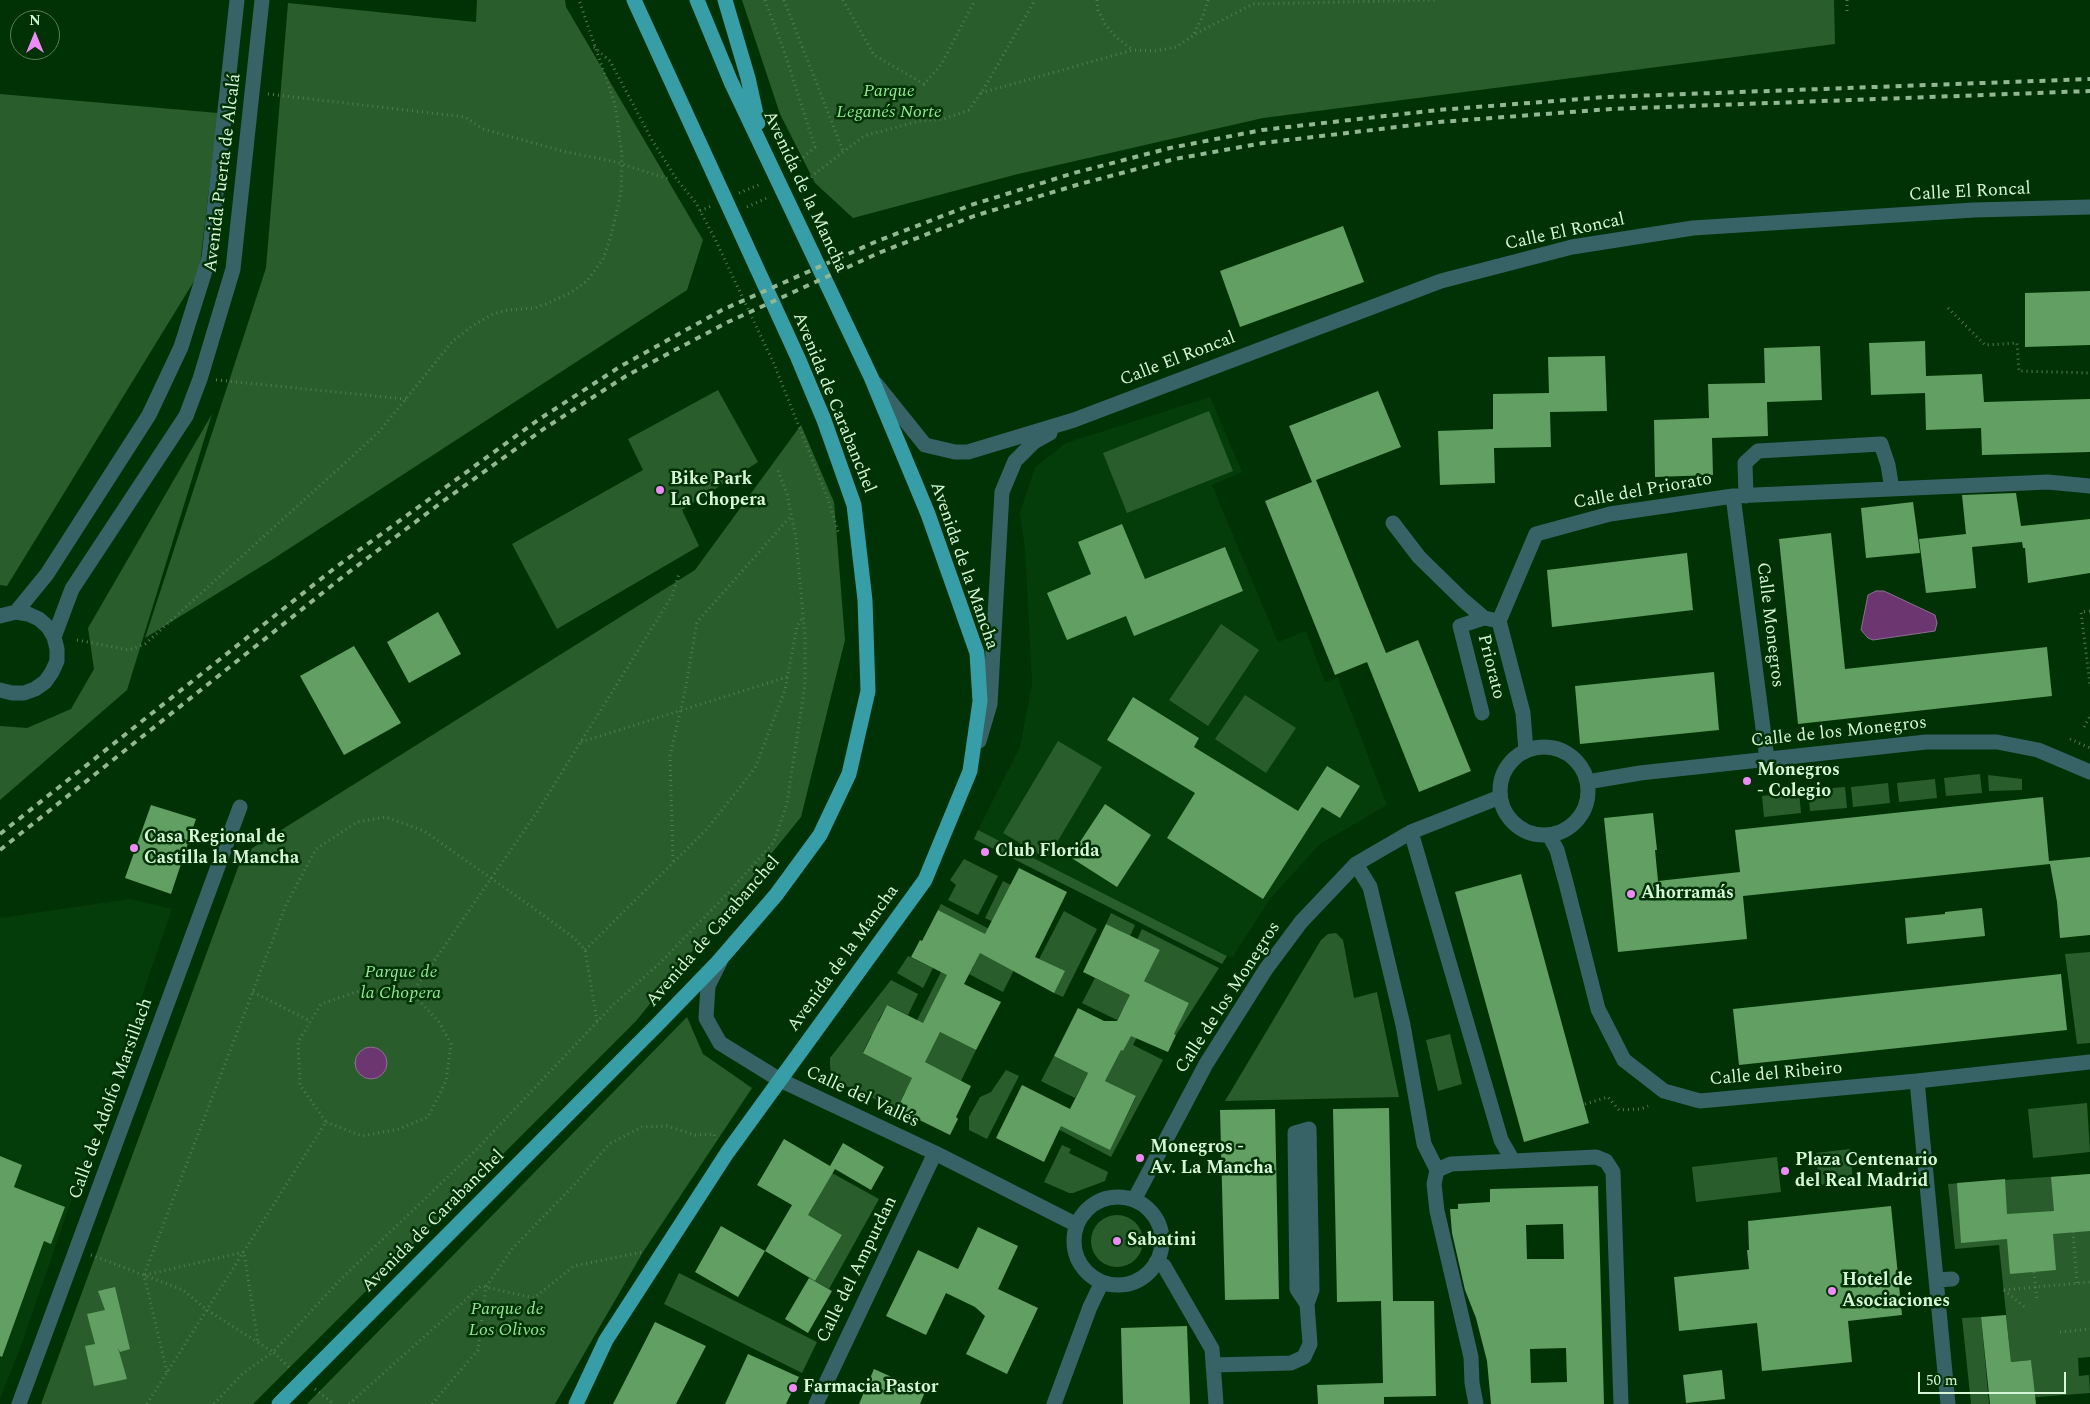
<!DOCTYPE html>
<meta charset="utf-8">
<style>
body{margin:0}
#map{position:relative;width:2090px;height:1404px;overflow:hidden;background:#003206;font-family:Spectral,serif}
canvas{display:block}
.north{position:absolute;left:10px;top:10px;width:50px;height:50px;box-sizing:border-box;background:#003206;border:1px solid #568059;border-radius:50%;rotate:0deg;font-size:14px;font-weight:700;line-height:20px;text-align:center;color:#d6f6d6}
.north::after{content:'';display:block;margin:auto;width:18px;height:22px;background:#ef8bf7;clip-path:polygon(50% 0,100% 100%,50% 72%,0 100%)}
.scale{position:absolute;left:1918px;top:1372px;width:148px;height:22px;box-sizing:border-box;border:2px solid #d6f6d6;border-top:0;padding-left:6px;font-size:15px;line-height:18px;white-space:nowrap;color:#d6f6d6;-webkit-text-stroke:4px #003206;paint-order:stroke}
</style>
<div id="map">
<canvas width="2090" height="1404"></canvas>
<div class="north">N</div>
<div class="scale">50 m</div>
</div>
<script>
const context = document.querySelector('canvas').getContext('2d');
context.lineJoin = 'round';
function paint(path, color) { context.fillStyle = color; context.fill(path, 'evenodd'); }
const shape = rows => new Path2D(rows.map(r => 'M' + r).join(''));
function stroke(path, color, width, dash) { context.strokeStyle = color; context.lineWidth = width; context.lineCap = dash ? 'butt' : 'round'; context.setLineDash(dash || []); context.stroke(path); }
function label(font, color, halo, rows, align = 'center') {
  context.font = font + ' Spectral,serif'; context.lineWidth = 5; context.setLineDash([]); context.textBaseline = 'middle'; context.strokeStyle = halo; context.fillStyle = color; for (const [text, x, y, turn = 0] of rows) {
    context.save(); context.translate(x, y); context.rotate((+turn || 0) * Math.PI / 180); context.textAlign = isNaN(turn) ? turn : align; if (halo) context.strokeText(text, 0, 0); context.fillText(text, 0, 0); context.restore();
  }
}
paint(shape([
 [1210,397,1242,472,1212,485,1278,642,1306,631,1325,682,1338,678,1387,805,1320,844,1270,899,1232,958,978,830,1020,747,1032,684,1025,549,1020,513,1035,467,1066,443],
 [130,899,172,909,21,1346,0,1399,0,918]
]), '#043c0a');
paint(shape([
 [477,0,565,0,566,7,703,240,687,290,270,561,145,638,266,268,288,3,476,22],
 [742,0,1834,0,1835,44,1263,118,1014,175,853,218,815,183,780,114],
 [0,94,218,113,199,273,7,586,0,585],
 [718,390,758,462,682,510,699,546,557,629,512,544,643,470,628,439],
 [1209,411,1233,471,1127,513,1103,453],
 [212,414,127,690,0,800,0,726,27,728,71,709,94,669,88,628],
 [801,425,834,502,845,640,801,817,636,1021,253,1404,41,1404,243,854,695,570],
 [1221,624,1259,650,1208,726,1169,700],
 [1245,695,1296,728,1266,773,1215,739],
 [1058,741,1102,767,1047,859,1003,833],
 [1980,774,1982,793,1946,796,1944,778],
 [1988,775,2022,779,2022,790,1989,791],
 [1935,779,1937,798,1899,802,1897,783],
 [1888,783,1890,803,1853,807,1851,787],
 [1845,787,1847,808,1810,811,1808,790],
 [1799,792,1801,813,1764,817,1762,796],
 [978,830,1227,956,1222,964,974,839],
 [964,859,998,876,978,915,948,900,956,885,950,880],
 [1003,881,1057,908,1000,925,985,918],
 [941,904,997,933,994,939,938,910],
 [1064,911,1097,929,1063,997,1054,993,1052,972,1055,967,1039,959],
 [1111,913,1135,925,1127,943,1123,932,1106,924],
 [1142,929,1219,968,1176,1035,1173,1033,1189,1003,1142,980,1151,967,1160,950,1134,946],
 [1336,933,1343,940,1354,998,1377,992,1399,1097,1225,1101,1321,940,1328,934],
 [977,951,1014,970,1003,992,969,974,973,967,970,965],
 [2090,952,2090,1043,2077,1044,2065,954],
 [908,956,933,968,923,988,897,973],
 [945,964,952,968,919,1031,913,1028],
 [1095,978,1132,996,1126,1010,1123,1009,1117,1020,1082,1003],
 [891,980,918,994,908,1015,887,1005,878,1021,882,1023,874,1037,871,1036,863,1052,915,1079,905,1092,897,1109,844,1085,831,1074,830,1065,830,1058],
 [687,1017,703,1054,752,1088,643,1252,555,1404,307,1404],
 [1135,1026,1141,1029,1133,1045,1163,1060,1111,1157,1056,1128,1058,1124,1110,1149,1136,1097,1105,1081,1120,1050,1123,1051],
 [940,1032,976,1050,961,1081,922,1061],
 [1450,1034,1462,1084,1438,1091,1426,1040],
 [1054,1056,1088,1073,1075,1098,1041,1081],
 [1006,1070,1019,1076,987,1139,969,1130,969,1117,980,1097,991,1092],
 [2087,1103,2090,1152,2033,1158,2028,1109],
 [1062,1145,1071,1149,1069,1153,1108,1172,1105,1181,1073,1193,1069,1193,1044,1182],
 [1850,1149,1853,1183,1819,1185,1816,1153],
 [1777,1157,1781,1192,1696,1202,1692,1167],
 [832,1173,879,1199,829,1289,815,1281,842,1235,825,1225,800,1229],
 [2090,1174,2090,1357,2078,1358,2079,1376,2089,1375,2090,1393,2025,1398,2033,1380,2031,1360,2011,1362,1999,1245,1955,1249,1948,1184],
 '1091 1241a26 26 0 1 1 52 0a26 26 0 1 1-52 0Z',
 [679,1273,817,1342,802,1373,664,1304],
 [1981,1317,1989,1404,1971,1404,1962,1318]
]), '#2a5d2c');
const water = shape([
 [1876,591,1884,591,1935,615,1937,623,1935,631,1873,640,1868,638,1861,630,1868,595,1876,591],
 '355 1063a16 16 0 1 1 32 0a16 16 0 1 1-32 0Z'
]);
paint(water, '#6c3770');
stroke(water, '#8c708f', 1);
paint(shape([
 [1343,226,1364,282,1240,327,1220,271],
 [2090,291,2090,345,2025,347,2025,293],
 [1925,341,1926,376,1982,374,1984,402,2090,399,2090,452,1982,455,1981,428,1926,430,1925,393,1871,395,1869,343],
 [1820,346,1822,400,1767,402,1768,436,1712,438,1713,475,1655,477,1654,420,1709,418,1708,384,1765,383,1764,348],
 [1605,356,1607,411,1550,412,1551,447,1494,448,1495,483,1440,485,1438,431,1493,429,1493,394,1549,393,1548,357],
 [1378,391,1401,447,1316,480,1386,653,1418,640,1471,771,1419,792,1367,662,1335,675,1265,501,1312,482,1289,426],
 [2016,493,2021,526,2090,519,2090,573,2028,583,2025,548,2023,548,2022,542,1972,547,1976,588,1926,593,1919,539,1966,534,1962,495],
 [1913,502,1920,553,1866,558,1861,508],
 [1122,524,1145,579,1225,547,1243,591,1134,636,1126,616,1067,640,1047,593,1091,574,1078,542],
 [1831,533,1845,669,2047,647,2052,696,1798,724,1779,539],
 [1687,553,1693,610,1552,627,1547,570],
 [438,612,461,654,409,683,387,642],
 [354,646,401,723,344,755,300,676],
 [1714,672,1719,730,1580,744,1575,686],
 [1133,697,1199,738,1194,747,1298,811,1327,766,1360,786,1340,818,1322,807,1263,899,1167,838,1195,793,1107,740],
 [2043,797,2049,861,2090,857,2090,935,2060,938,2057,902,2050,864,1743,896,1747,939,1618,952,1604,818,1653,813,1657,850,1655,850,1658,881,1740,872,1735,830],
 [1105,804,1151,835,1117,887,1070,857],
 [151,805,196,819,171,894,125,878],
 [1019,868,1067,892,1035,957,1065,971,1054,993,980,953,964,984,1001,1002,992,1019,976,1050,940,1032,925,1062,971,1086,956,1117,958,1119,950,1135,897,1109,912,1078,863,1053,887,1005,923,1023,947,975,911,957,920,940,922,941,938,910,985,934],
 [1521,874,1589,1123,1524,1142,1455,892],
 [1982,908,1985,936,1907,944,1905,918,1945,914,1945,912],
 [1106,924,1160,950,1144,981,1189,1003,1174,1034,1176,1035,1168,1052,1131,1036,1123,1051,1121,1050,1105,1081,1136,1096,1110,1150,1061,1126,1044,1162,996,1138,1022,1085,1070,1109,1088,1073,1054,1056,1078,1008,1104,1021,1117,1021,1130,995,1083,972],
 [2061,974,2067,1030,1739,1065,1733,1009],
 [1389,1108,1393,1301,1434,1301,1436,1396,1384,1397,1384,1404,1318,1404,1317,1385,1383,1383,1381,1301,1337,1302,1333,1109],
 [1275,1109,1279,1299,1225,1300,1220,1110],
 [784,1139,830,1166,843,1143,884,1167,871,1190,835,1169,808,1215,842,1235,815,1281,765,1251,792,1205,757,1185],
 [0,1156,22,1165,14,1187,65,1207,51,1244,44,1241,2,1357,0,1356],
 [2090,1174,2090,1231,2053,1234,2056,1270,2010,1274,2007,1239,1961,1243,1957,1183,2005,1179,2007,1214,2054,1211,2051,1177],
 [1598,1186,1604,1404,1491,1404,1487,1361,1476,1318,1465,1290,1452,1233,1450,1209,1458,1209,1458,1204,1490,1202,1490,1189],
 [1563,1224,1564,1259,1527,1259,1526,1225],
 [1566,1348,1567,1382,1531,1383,1530,1349],
 [1891,1206,1902,1315,1848,1321,1852,1362,1762,1371,1757,1323,1679,1331,1674,1277,1749,1269,1747,1250,1749,1250,1748,1221],
 [721,1226,765,1251,738,1297,695,1272],
 [978,1227,1018,1246,998,1289,1038,1308,1007,1374,966,1354,985,1316,975,1307,946,1293,926,1335,886,1316,918,1250,958,1269],
 [809,1278,832,1291,808,1333,785,1319],
 [115,1287,130,1349,120,1352,118,1348,127,1379,94,1386,85,1346,95,1344,87,1314,105,1310,98,1291],
 [2006,1315,2011,1362,2031,1360,2036,1404,1990,1404,1981,1317],
 [655,1322,706,1346,676,1404,613,1404],
 [1187,1326,1190,1404,1123,1404,1121,1328],
 [748,1354,799,1377,786,1404,725,1404],
 [874,1369,925,1392,920,1404,859,1404],
 [1722,1370,1725,1399,1686,1403,1683,1375]
]), '#619f62');
stroke(shape([
 [765,0,784,51,815,147,791,168],
 [784,0,843,151],
 [843,0,874,55,924,84,941,65,975,0],
 [1097,0,1098,10,1105,24,1116,37,1133,50],
 [1847,0,1847,11],
 [1194,33,1203,16,1208,0],
 [594,47,610,61,652,140,675,177,696,203,715,239,774,364,828,499,839,535],
 [981,93,1133,50,1154,51,1176,47,1197,33,1253,4,1438,0],
 [268,94,465,117,483,129,566,152,612,161,669,179],
 [798,185,804,182,864,136,919,121,944,119,969,110,986,85,1035,0],
 [739,193,761,184],
 [747,207,769,197],
 [700,211,711,206],
 [1948,308,1985,345,2017,343,2019,371,2090,373],
 [216,380,406,399],
 [2090,611,2081,612,2090,684],
 [77,640,129,650,145,644,378,433,452,342,472,326,493,314,508,310,534,308,546,304,570,293,587,281,603,259,611,236,621,193,622,155,615,104,579,0],
 [2084,727,2090,716],
 [2070,739,2090,748],
 [581,742,787,677],
 [673,861,670,756,685,691,697,622,791,516],
 [585,950,707,829,755,768,785,690,797,626,803,617],
 [253,992,310,1021],
 [1585,1104,1608,1097,1619,1110,1641,1109,1648,1106],
 [326,1122,362,1136,399,1129,428,1117,446,1081,451,1044,439,1022,412,993],
 [2073,1232,2077,1283],
 [91,1255,183,1290,207,1310,273,1352,341,1279,475,1151,613,1005,661,962,729,892,774,842,787,803,805,685,805,636,796,538,787,494,777,468],
 [2034,1272,2037,1301],
 [145,1275,244,1252,258,1342],
 [2004,1290,2090,1282],
 [2004,1290,2027,1309],
 [2060,1332,2090,1329],
 [167,1372,144,1275,286,905,316,849,357,822,386,817,424,831,532,907,574,938,585,950,597,1021],
 [315,1389,334,1404],
 [147,1404,326,1122,300,1085,298,1042,321,1004,362,990,412,993,537,812,672,596,679,574],
 [214,1404,242,1374,273,1352,291,1369],
 [349,1404,481,1286,534,1298,574,1266,642,1252],
 [432,1404,478,1350,486,1287,512,1249,575,1184,609,1144,642,1127,667,1126,695,1135,714,1134,716,1140]
]), '#517c55', 3, [1, 4]);
stroke(shape([
 [876,384,925,445,955,452,968,452,1074,420,1441,281,1572,247,1693,228,1974,210,2090,207],
 [1733,496,1767,759],
 [1746,496,1745,463,1758,451,1881,444,1888,465,1892,489],
 [1393,523,1419,557,1463,600,1484,618,1499,621],
 [16,612,47,574,149,415,181,347,209,258,237,0],
 [0,616,16,612,28,614,39,619,48,627,54,637,57,649,57,661,52,672,45,682,35,689,24,693,12,693,0,690],
 [54,637,72,589,186,416,200,379,233,269,262,0],
 [1482,713,1460,626,1484,618],
 [979,741,990,704,1002,492,1015,461,1034,442,1050,433],
 '1500 791a44 44 0 1 1 88 0a44 44 0 1 1-88 0Z',
 [1526,751,1523,713,1499,621,1536,534,1610,514,1733,496,2048,482,2090,486],
 [1587,782,1640,773,1926,742,1997,742,2038,750,2090,772],
 [1411,832,1501,1140,1513,1161],
 [1549,835,1557,850,1566,883,1598,1009,1624,1060,1664,1091,1700,1101,1917,1081,2090,1062],
 [1356,864,1370,887,1403,1025,1424,1144,1437,1170],
 [720,962,708,986,706,1018,720,1043,780,1080,935,1153,1077,1225],
 [1917,1081,1948,1404],
 '1074 1241a44 44 0 1 1 88 0a44 44 0 1 1-88 0Z',
 [1134,1200,1206,1064,1266,969,1301,922,1356,864,1411,832,1500,797],
 [1156,1262,1164,1266,1212,1349,1216,1404],
 [1936,1280,1952,1279],
 [1213,1365,1291,1363,1304,1357,1310,1344,1307,1304,1312,1290,1309,1129,1295,1133,1297,1289,1307,1304],
 [19,1404,240,807],
 [816,1404,935,1153],
 [1054,1404,1090,1307,1102,1282],
 [1476,1404,1472,1383,1471,1357,1437,1211,1434,1184,1437,1170,1451,1164,1596,1157,1606,1161,1613,1172,1621,1404]
]), '#376367', 15);
stroke(shape([
 [725,0,748,78,758,123],
 [279,1404,657,1025,718,962,776,895,820,835,849,774,868,691,865,600,854,505,824,420,798,358,634,0],
 [576,1404,606,1340,727,1153,925,880,970,771,980,701,977,653,928,514,871,377,731,82,697,0]
]), '#379da7', 15);
stroke(shape([
 [0,834,336,567,538,420,621,366,722,310,875,242,971,205,1074,173,1170,148,1262,130,1438,110,1606,97,2090,79],
 [0,850,345,575,442,502,545,428,626,376,728,322,881,252,974,216,1080,184,1175,159,1263,143,1439,122,1611,109,2090,91]
]), '#91b793', 4, [6, 6]);
for (const [x, y, r, color] of [
 [660,490,5,"#ef8bf7"],
 [1747,781,5,"#ef8bf7"],
 [134,848,5,"#ef8bf7"],
 [985,852,5,"#ef8bf7"],
 [1631,894,5,"#ef8bf7"],
 [1140,1158,5,"#ef8bf7"],
 [1785,1171,5,"#ef8bf7"],
 [1117,1241,5,"#ef8bf7"],
 [1832,1291,5,"#ef8bf7"],
 [793,1388,5,"#ef8bf7"]
]) { const dot = new Path2D(); dot.arc(x, y, r, 0, 2 * Math.PI); context.fillStyle = color; context.fill(dot); stroke(dot, '#003206', 2); }
label('italic 18px', '#92e694', '#003206', [
 ["Parque",889,92],
 ["Leganés Norte",889,113],
 ["Parque de",401,973],
 ["la Chopera",401,994],
 ["Parque de",507,1310],
 ["Los Olivos",507,1331]
]);
label('18px', '#d6f6d6', '#003206', [
 ["Avenida Puerta de Alcalá",224,173,-83],
 ["Avenida de la Mancha",804,192,65],
 ["Calle El Roncal",1970,193,-3],
 ["Calle El Roncal",1565,233,-12],
 ["Calle El Roncal",1178,360,-21],
 ["Avenida de Carabanchel",833,403,68],
 ["Calle del Priorato",1643,492,-10],
 ["Avenida de la Mancha",963,566,71],
 ["Calle Monegros",1769,625,83],
 ["Priorato",1490,667,76],
 ["Calle de los Monegros",1839,733,-6],
 ["Avenida de Carabanchel",714,932,-49],
 ["Avenida de la Mancha",844,959,-54],
 ["Calle de los Monegros",1229,998,-57],
 ["Calle del Ribeiro",1776,1075,-5],
 ["Calle del Vallés",862,1098,25],
 ["Calle de Adolfo Marsillach",112,1099,-70],
 ["Avenida de Carabanchel",434,1222,-45],
 ["Calle del Ampurdan",858,1270,-64]
]);
label('bold 18px', '#d6f6d6', '#003206', [
 ["Bike Park",670,480],
 ["La Chopera",670,501],
 ["Monegros",1757,771],
 ["- Colegio",1757,792],
 ["Casa Regional de",144,838],
 ["Castilla la Mancha",144,859],
 ["Club Florida",995,852],
 ["Ahorramás",1641,894],
 ["Monegros -",1150,1148],
 ["Av. La Mancha",1150,1169],
 ["Plaza Centenario",1795,1161],
 ["del Real Madrid",1795,1182],
 ["Sabatini",1127,1241],
 ["Hotel de",1842,1281],
 ["Asociaciones",1842,1302],
 ["Farmacia Pastor",803,1388]
], 'left');
</script>
